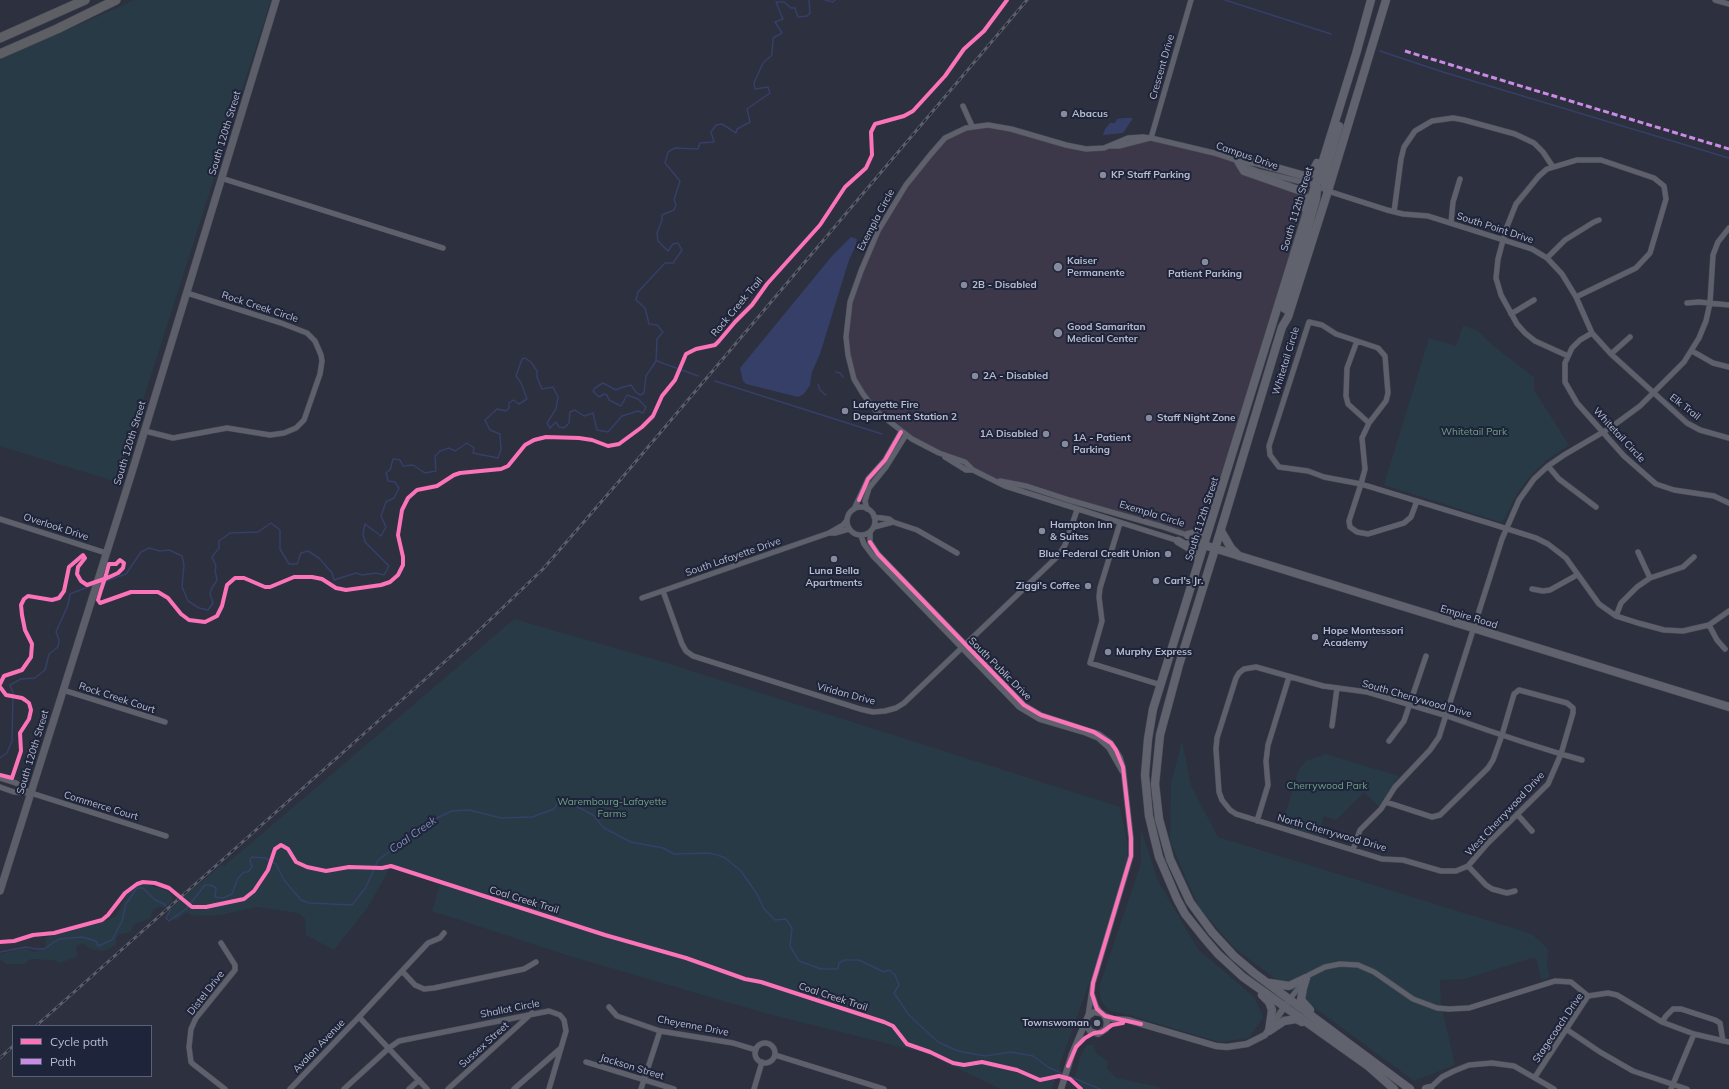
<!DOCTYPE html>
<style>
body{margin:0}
#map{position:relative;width:1729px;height:1089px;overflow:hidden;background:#2d303e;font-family:Mulish,sans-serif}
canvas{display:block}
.legend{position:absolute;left:12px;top:1025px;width:140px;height:52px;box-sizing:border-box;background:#1e243a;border:1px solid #5c6075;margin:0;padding:5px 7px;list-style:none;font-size:12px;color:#b8bbce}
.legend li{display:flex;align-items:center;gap:8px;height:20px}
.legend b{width:20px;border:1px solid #5c6075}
</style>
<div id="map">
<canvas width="1729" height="1089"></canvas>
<ul class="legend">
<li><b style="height:5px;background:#fb73b8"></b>Cycle path</li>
<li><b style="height:5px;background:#ca8be6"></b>Path</li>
</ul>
</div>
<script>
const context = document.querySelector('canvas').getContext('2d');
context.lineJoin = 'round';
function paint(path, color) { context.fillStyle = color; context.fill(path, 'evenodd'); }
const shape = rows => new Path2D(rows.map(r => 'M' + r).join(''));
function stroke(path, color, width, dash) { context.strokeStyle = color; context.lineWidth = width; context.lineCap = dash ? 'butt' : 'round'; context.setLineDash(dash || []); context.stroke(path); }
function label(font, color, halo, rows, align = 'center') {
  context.font = font + ' Mulish,sans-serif'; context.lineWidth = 4; context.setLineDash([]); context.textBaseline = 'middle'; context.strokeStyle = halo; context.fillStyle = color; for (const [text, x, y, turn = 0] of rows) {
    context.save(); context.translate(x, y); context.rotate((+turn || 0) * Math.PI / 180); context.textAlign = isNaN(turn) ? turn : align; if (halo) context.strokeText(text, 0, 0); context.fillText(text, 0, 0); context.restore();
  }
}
paint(shape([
 [988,125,1066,145,1094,149,1136,137,1214,153,1244,166,1315,185,1212,520,1201,532,1188,535,995,479,973,470,969,464,939,453,887,421,858,387,847,345,854,289,892,207,938,146,957,131]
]), '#3c384a');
paint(shape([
 [135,0,271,0,117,482,0,446,0,59],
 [1463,326,1478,331,1491,344,1534,377,1534,390,1569,445,1547,460,1531,475,1517,494,1504,520,1500,522,1384,485,1429,338,1456,346],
 [514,619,657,660,1120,807,1127,843,1127,859,1092,975,1059,1067,1061,1068,1051,1089,1001,1089,925,1053,768,1014,563,954,432,911,440,884,390,868,368,907,334,950,306,935,305,919,299,913,257,907,220,915,193,916,187,912,177,920,168,918,170,909,221,865,224,866],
 [1182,741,1191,786,1218,837,1532,934,1548,949,1547,966,1550,977,1541,980,1536,958,1532,958,1465,979,1440,980,1441,1003,1455,1065,1414,1081,1234,948,1198,906,1170,841,1171,783],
 [1325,754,1399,776,1379,807,1364,792,1336,820,1324,816,1318,836,1282,824,1299,769,1306,761],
 [1141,829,1158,881,1198,949,1255,998,1263,1017,1249,1038,1219,1042,1129,1015,1110,1011,1101,1001,1099,987,1141,863],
 [146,884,170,892,173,901,164,908,159,907,153,910,150,918,133,925,131,932,120,934,116,938,116,945,104,951,93,950,82,943,76,947,77,957,60,963,53,960,31,959,24,964,7,964,0,960,0,954,26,948,33,952,46,949,45,938,100,923,116,916,128,893,136,886],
 [1086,1045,1093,1045,1097,1054,1108,1061,1107,1069,1117,1078,1159,1087,1161,1089,1082,1089,1075,1077,1079,1060]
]), '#283a46');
paint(shape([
 [1124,118,1133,118,1123,133,1103,135,1105,129,1110,123,1115,123,1117,119],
 [851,237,857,239,856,245,849,260,820,354,812,372,810,385,804,394,798,397,746,384,743,381,740,368,832,256]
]), '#353f68');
stroke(shape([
 [825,0,833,2,835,0],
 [1225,0,1331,34],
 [1380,51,1443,72,1729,158],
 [657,361,698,376],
 [836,372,840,373,843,377],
 [715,381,882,434],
 [818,384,820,390,826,395],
 [100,583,126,574,141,552,149,548,160,551,169,550,182,556,184,565,182,587,188,601,199,608,208,610,213,603,210,594,212,588,217,580,215,570,216,566,212,557,219,548,219,541,230,533,258,532,271,523,280,530,280,549,289,564,297,564,301,553,308,551,319,558,332,573,334,580,356,573,362,575,376,573,384,575,389,566,365,542,363,534,365,524,381,536,386,527,381,516,386,502,394,498,399,488,395,482,388,481,386,473,390,470,393,459,400,460,403,466,413,465,425,473,436,471,435,456,440,451,449,448,455,451,467,443,474,448,473,453,498,458,501,450,500,434,490,430,485,420,497,409,506,411,509,408,509,403,513,400,519,404,527,399,521,383,516,376,522,359,525,358,531,362,537,371,537,377,542,389,553,387,558,397,556,409,547,423,550,428,556,422,559,427,564,428,569,423,570,412,575,410,584,416,593,413,597,430,608,432,622,416,638,411,643,413,646,407,638,399,627,395,621,406,609,400,607,395,604,394,599,397,593,391,595,388,603,383,616,390,620,388,631,385,636,392,640,395,644,393,646,376,656,361,657,339,663,332,657,325,649,324,645,308,636,300,638,292,665,263,673,263,682,250,678,243,673,244,668,251,658,241,657,233,662,220,662,215,674,210,676,205,674,200,680,181,665,163,668,152,675,148,698,149,700,143,714,142,711,132,716,125,722,124,736,133,737,129,750,122,747,109,770,93,768,87,755,89,754,83,763,63,772,55,773,38,782,33,775,22,783,19,776,2,784,2,791,8,795,8,798,17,807,16,810,13,809,0],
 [0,758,7,753,12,741,13,693,10,685,21,679,35,678,45,670,49,654,58,647,59,640,56,632,68,605,70,594,93,585],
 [0,952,26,947,36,949,44,949,59,939,82,937,96,941,98,946,112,940,122,921,126,904,137,888,143,888,155,900,164,904,170,911,166,918,169,921,186,909,205,885,211,885,216,888,215,897,223,898,232,894,238,878,244,872,248,872,252,867,250,860,252,857,265,858,276,864,284,880,301,900,309,903,352,905,366,887,378,860,430,821,452,811,469,810,501,818,532,817,554,809,558,802,563,799,593,815,604,828,631,842,663,848,674,854,709,853,724,857,741,871,757,894,764,909,775,920,786,919,792,928,790,946,799,961,821,969,838,969,839,963,844,960,859,960,884,972,889,970,895,975,899,985,894,993,909,1015,938,1042,958,1051,985,1056,1011,1052,1033,1056,1048,1067,1063,1074],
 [1066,1075,1100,1089]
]), '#353f68', 1.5);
const minor = shape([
 [1715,0,1729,4],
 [963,106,972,126],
 [1151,138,1191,0],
 [1111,146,1119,146,1150,138],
 [221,178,443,248],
 [1394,212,1401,159,1404,147,1415,131,1432,121,1453,118,1464,120,1515,134,1534,143,1543,152,1553,167],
 [1451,223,1453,202,1460,179],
 [1547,258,1565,240,1594,222,1599,220],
 [1687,303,1699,302,1729,305],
 [1511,314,1534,300],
 [1592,333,1580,340,1572,348,1565,363,1565,382,1577,403,1624,456,1656,484,1674,490,1714,496,1729,503],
 [1357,341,1347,368,1346,396,1348,404,1369,423],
 [1692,351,1713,363,1729,367],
 [1611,354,1630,337],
 [1568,356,1535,341,1525,333,1517,324,1501,295,1496,278,1498,259,1506,229,1516,204,1539,176,1547,169,1577,160,1601,160,1654,178,1664,186,1666,199,1650,253,1636,268,1576,297],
 [145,431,173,438,227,428,270,435,284,433,296,428,304,420,320,374,322,361,321,355,315,341,307,333,281,323,187,293],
 [945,457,966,470,973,470,1005,486,1179,541],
 [1548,466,1559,479,1596,507],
 [973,470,965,462,939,453,912,439,876,411,863,394,854,379,848,355,846,337,850,302,861,271,878,231,906,185,931,154,945,138,966,128,988,125,1011,129,1066,145,1086,149,1104,148,1128,138,1143,137,1151,138,1214,153,1235,160,1244,166,1260,172,1315,185,1328,191,1387,210,1403,214,1428,216,1532,249,1547,258,1562,274,1576,297,1592,333,1611,354,1687,423,1700,430,1729,438],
 [1000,481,1026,486,1069,500,1160,526,1196,538,1204,545],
 [1417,501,1411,517,1404,523,1368,534,1357,532,1350,527,1349,521,1361,484,1365,469,1362,438,1369,423,1386,401,1388,393,1385,356,1378,348,1336,334,1322,325,1309,322,1269,446,1270,455,1279,467,1308,471,1324,477,1361,484,1495,525,1536,538,1548,544,1566,558,1599,604,1616,616,1638,623,1664,630,1683,631,1709,625,1729,611],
 '847 521a14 14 0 1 1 28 0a14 14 0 1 1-28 0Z',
 [854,509,868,479,885,460,901,432],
 [867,509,865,501,869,488,886,467,906,435],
 [0,519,106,553],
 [893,522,917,530,957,553],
 [1120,523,1100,588,1099,597,1102,621,1090,663,1161,685],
 [874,527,893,522,889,519,874,517],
 [870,532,870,542,878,554,1024,705,1041,715,1099,734,1111,743,1120,757,1123,767,1131,838,1131,856,1093,983,1088,1016],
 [829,533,835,533,849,529],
 [861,536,864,544,873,556,1019,707,1039,719,1083,732,1098,738,1109,748,1122,771],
 [1187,543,1204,545],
 [1638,552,1650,578],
 [1532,589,1543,591,1550,590,1577,575],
 [663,591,682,644,686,651,693,656,860,709,873,712,885,711,896,708,904,703,1058,556,1065,545,1077,510],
 [642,598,829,533,843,525,847,520],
 [1616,616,1621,603,1637,587,1650,578,1683,567,1694,557],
 [1709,625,1717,640,1725,649],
 [63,690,165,722],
 [1332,726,1337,688],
 [1389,741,1404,721,1426,656],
 [0,778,16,783,30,793],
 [0,787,14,792,31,793,166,836],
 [1386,802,1432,817,1440,815,1488,768,1493,760,1502,735,1514,694,1519,690,1567,703,1573,708,1573,713,1561,754,1548,784,1487,844,1468,866,1456,871,1441,871,1403,860,1382,859,1353,850,1236,814,1230,810,1222,800,1219,792,1216,749,1217,738,1236,678,1239,673,1244,669,1256,667,1323,686,1367,692,1447,716,1490,731,1526,743,1561,754,1582,760],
 [1517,814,1532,831],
 [1257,821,1268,785,1266,761,1268,745,1289,677],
 [1353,850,1360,830,1381,809,1395,787,1430,750,1439,737,1502,539,1519,500,1534,479,1548,466,1564,455,1610,428,1640,406,1684,362,1699,338,1706,321,1710,303,1713,255,1718,242,1729,228],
 [1468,866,1486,885,1492,889,1507,893,1515,891],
 [221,943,235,965,235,970,196,1018,191,1029,189,1047,191,1062,193,1064,225,1089],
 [402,971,415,985,424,989,434,988,524,969,536,962],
 [1092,994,1096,1006,1101,1013],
 [1289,1000,1309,975,1325,967,1340,964,1358,965,1374,972,1413,999,1437,1008,1449,1009,1469,1008,1555,981,1571,982,1588,996],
 [609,1007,617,1016,660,1031,733,1043,756,1050],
 [359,1017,428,943,440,938,444,933],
 [1662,1022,1666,1016,1673,1009,1681,1009,1715,1020,1720,1023,1723,1041],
 [1566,1029,1600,1052,1633,1071,1687,1089],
 '755 1053a10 10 0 1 1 20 0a10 10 0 1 1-20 0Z',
 [775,1055,884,1089],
 [586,1062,674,1089],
 [1535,1077,1588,996,1608,993,1617,995,1662,1022,1694,1034,1729,1042],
 [1430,1088,1442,1077,1454,1071,1469,1065,1492,1063,1514,1066,1554,1089],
 [290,1089,359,1017,427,1089],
 [344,1089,389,1048,399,1041,549,1011,560,1015,564,1020,566,1031,549,1089],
 [409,1089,419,1080],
 [448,1089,532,1013],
 [514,1089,561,1048],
 [641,1089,660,1031],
 [754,1089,762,1062],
 [1671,1089,1694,1034]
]);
const tertiary = shape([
 [1105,1016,1113,1019,1128,1020,1216,1046,1227,1047,1247,1044,1265,1035,1287,1003],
 [1061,1089,1072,1054,1088,1016,1094,1012,1101,1013,1105,1016,1107,1022,1106,1029,1098,1034,1090,1031,1086,1024]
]);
const secondary = shape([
 [0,891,132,472,276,0]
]);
const primary = shape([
 [1371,0,1356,54,1153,709,1148,739,1145,775,1149,816,1159,857,1177,899,1185,914,1205,939,1218,954,1243,977,1368,1066,1394,1089],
 [1386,0,1328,191,1288,317,1282,327,1215,549,1179,665,1160,735,1155,784,1159,819,1170,859,1190,902,1212,932,1234,956,1254,973,1410,1089],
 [1328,191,1323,180,1339,126],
 [1305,208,1305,197,1301,191,1244,171,1239,163,1245,161,1255,162,1305,176,1312,173,1317,163],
 [1285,309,1316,199,1317,189],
 [1221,531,1231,548,1239,556],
 [1188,535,1201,532,1210,522],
 [1178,541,1190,548,1199,560],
 [1204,545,1729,707],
 [1306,978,1303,988,1301,1000,1310,1010],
 [1270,983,1289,986,1306,978],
 [1262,995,1269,1002,1272,1010,1269,1031],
 [1269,1031,1284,1021,1296,1019,1302,1022],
 [1426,1089,1430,1088]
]);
const motorway = shape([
 [0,38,85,0],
 [0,54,57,29,116,0]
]);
stroke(minor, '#4a4c57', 6);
stroke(tertiary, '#4a4c57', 7);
stroke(secondary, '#4a4c57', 8);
stroke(primary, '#484b57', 9);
stroke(motorway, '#4a4c59', 10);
stroke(minor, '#5e606b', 5);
stroke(tertiary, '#5e606b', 6);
stroke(secondary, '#5c5e6a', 7);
stroke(primary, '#60626d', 8);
stroke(motorway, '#5e5f65', 9);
const rail = shape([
 [36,1026,468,641,543,569,621,479,1027,0],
 [0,1058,13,1046]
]);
stroke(rail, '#5c5e6a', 3);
stroke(rail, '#1e243a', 1.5, [4.5]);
stroke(shape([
 [1405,51,1729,149]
]), '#ca8be6', 3, [6, 3]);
stroke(shape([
 [859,500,868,479,885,460,901,432],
 [870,542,878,554,1024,705,1041,715,1094,732,1111,743,1116,750,1123,767,1131,838,1131,856,1093,983,1092,994,1097,1009,1105,1016,1141,1024],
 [0,684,4,676,22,670,31,657,32,644,25,630,22,615,21,605,24,599,28,596,52,600,59,598,64,591,69,567,83,555,85,558,78,567,77,574,81,581,87,585,107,578,118,573,123,568,124,563,120,560,116,564,109,564,106,575,101,590,98,600,100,603,131,592,158,592,168,598,181,614,189,620,205,622,217,616,222,606,227,585,235,578,244,578,265,587,270,587,294,577,312,577,322,579,336,588,346,590,381,585,390,582,398,575,403,565,403,557,398,535,402,510,408,498,417,490,437,486,454,475,460,473,501,469,508,466,525,445,534,440,546,437,579,438,592,440,608,446,619,444,642,427,653,416,662,396,675,380,686,354,696,349,715,345,719,341,735,322,752,305,767,284,820,225,845,187,866,168,872,155,871,132,875,124,904,116,913,111,945,76,964,49,984,31,1007,0],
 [0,687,6,695,22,698,25,700,29,703,31,710,29,719,20,733,21,751,12,778,0,775],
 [0,942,14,941,33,935,54,933,102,920,108,915,125,893,137,884,143,882,155,883,169,888,192,907,206,907,244,899,254,891,268,870,275,849,281,845,288,849,296,862,307,867,326,871,349,867,382,868,391,866,605,935,686,958,745,979,761,982,884,1022,893,1026,907,1044,930,1052,953,1063,964,1065,982,1062,1017,1070,1040,1080,1059,1076,1070,1079,1081,1089],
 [1068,1066,1076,1047,1085,1038,1094,1033,1102,1032,1112,1025,1123,1023]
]), '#fb73b8', 4);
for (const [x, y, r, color] of [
 [1064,114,4,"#878a9c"],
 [1103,175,4,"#878a9c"],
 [1205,262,4,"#878a9c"],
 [1058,267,5,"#878a9c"],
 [964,285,4,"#878a9c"],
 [1058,333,5,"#878a9c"],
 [975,376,4,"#878a9c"],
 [845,411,4,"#878a9c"],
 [1149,418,4,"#878a9c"],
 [1046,434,4,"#878a9c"],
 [1065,444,4,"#878a9c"],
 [1042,531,4,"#878a9c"],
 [1168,554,4,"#878a9c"],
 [834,559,4,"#878a9c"],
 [1156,581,4,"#878a9c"],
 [1088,586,4,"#878a9c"],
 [1315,637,4,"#878a9c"],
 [1108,652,4,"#878a9c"],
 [1097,1023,4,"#878a9c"]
]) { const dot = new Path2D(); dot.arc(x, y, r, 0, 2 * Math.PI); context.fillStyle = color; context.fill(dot); stroke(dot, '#1e243a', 1.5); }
label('10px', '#b8bbce', '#1e243a', [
 ["Crescent Drive",1162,67,-74],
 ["South 120th Street",225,133,-73],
 ["Campus Drive",1247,156,19],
 ["South 112th Street",1297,209,-73],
 ["Exempla Circle",876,220,-62],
 ["South Point Drive",1495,228,18],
 ["Rock Creek Circle",260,307,18],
 ["Rock Creek Trail",737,307,-50],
 ["Whitetail Circle",1286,361,-73],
 ["Elk Trail",1685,407,38],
 ["Whitetail Circle",1619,435,47],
 ["South 120th Street",130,443,-73],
 ["Exempla Circle",1152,514,17],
 ["South 112th Street",1202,519,-72],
 ["Overlook Drive",56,527,18],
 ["South Lafayette Drive",733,557,-19],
 ["Empire Road",1469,617,17],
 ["South Public Drive",1000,669,45],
 ["Viridan Drive",846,694,15],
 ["Rock Creek Court",117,698,18],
 ["South Cherrywood Drive",1417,699,16],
 ["South 120th Street",33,752,-73],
 ["Commerce Court",101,806,17],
 ["West Cherrywood Drive",1505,814,-47],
 ["North Cherrywood Drive",1332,833,16],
 ["Coal Creek Trail",524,900,17],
 ["Distel Drive",206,993,-52],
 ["Coal Creek Trail",833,997,18],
 ["Shallot Circle",510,1009,-11],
 ["Cheyenne Drive",693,1026,11],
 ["Stagecoach Drive",1558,1028,-56],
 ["Sussex Street",484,1045,-42],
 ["Avalon Avenue",319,1046,-46],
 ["Jackson Street",632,1067,17]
]);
label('bold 10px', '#b8bbce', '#1e243a', [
 ["Abacus",1072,114],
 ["KP Staff Parking",1111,175],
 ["Kaiser",1067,261],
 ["Permanente",1067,273],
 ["Patient Parking",1205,274,"center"],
 ["2B - Disabled",972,285],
 ["Good Samaritan",1067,327],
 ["Medical Center",1067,339],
 ["2A - Disabled",983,376],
 ["Lafayette Fire",853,405],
 ["Department Station 2",853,417],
 ["Staff Night Zone",1157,418],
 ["1A Disabled",1038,434,"right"],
 ["1A - Patient",1073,438],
 ["Parking",1073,450],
 ["Hampton Inn",1050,525],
 ["& Suites",1050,537],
 ["Blue Federal Credit Union",1160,554,"right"],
 ["Luna Bella",834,571,"center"],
 ["Apartments",834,583,"center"],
 ["Carl's Jr.",1164,581],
 ["Ziggi's Coffee",1080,586,"right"],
 ["Hope Montessori",1323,631],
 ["Academy",1323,643],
 ["Murphy Express",1116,652],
 ["Townswoman",1089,1023,"right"]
], 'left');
label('10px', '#6da185', '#1e243a', [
 ["Whitetail Park",1474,432],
 ["Cherrywood Park",1327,786],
 ["Warembourg-Lafayette",612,802],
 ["Farms",612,814]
]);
label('italic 11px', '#848fbc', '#1e243a', [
 ["Coal Creek",413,835,-35]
]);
</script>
